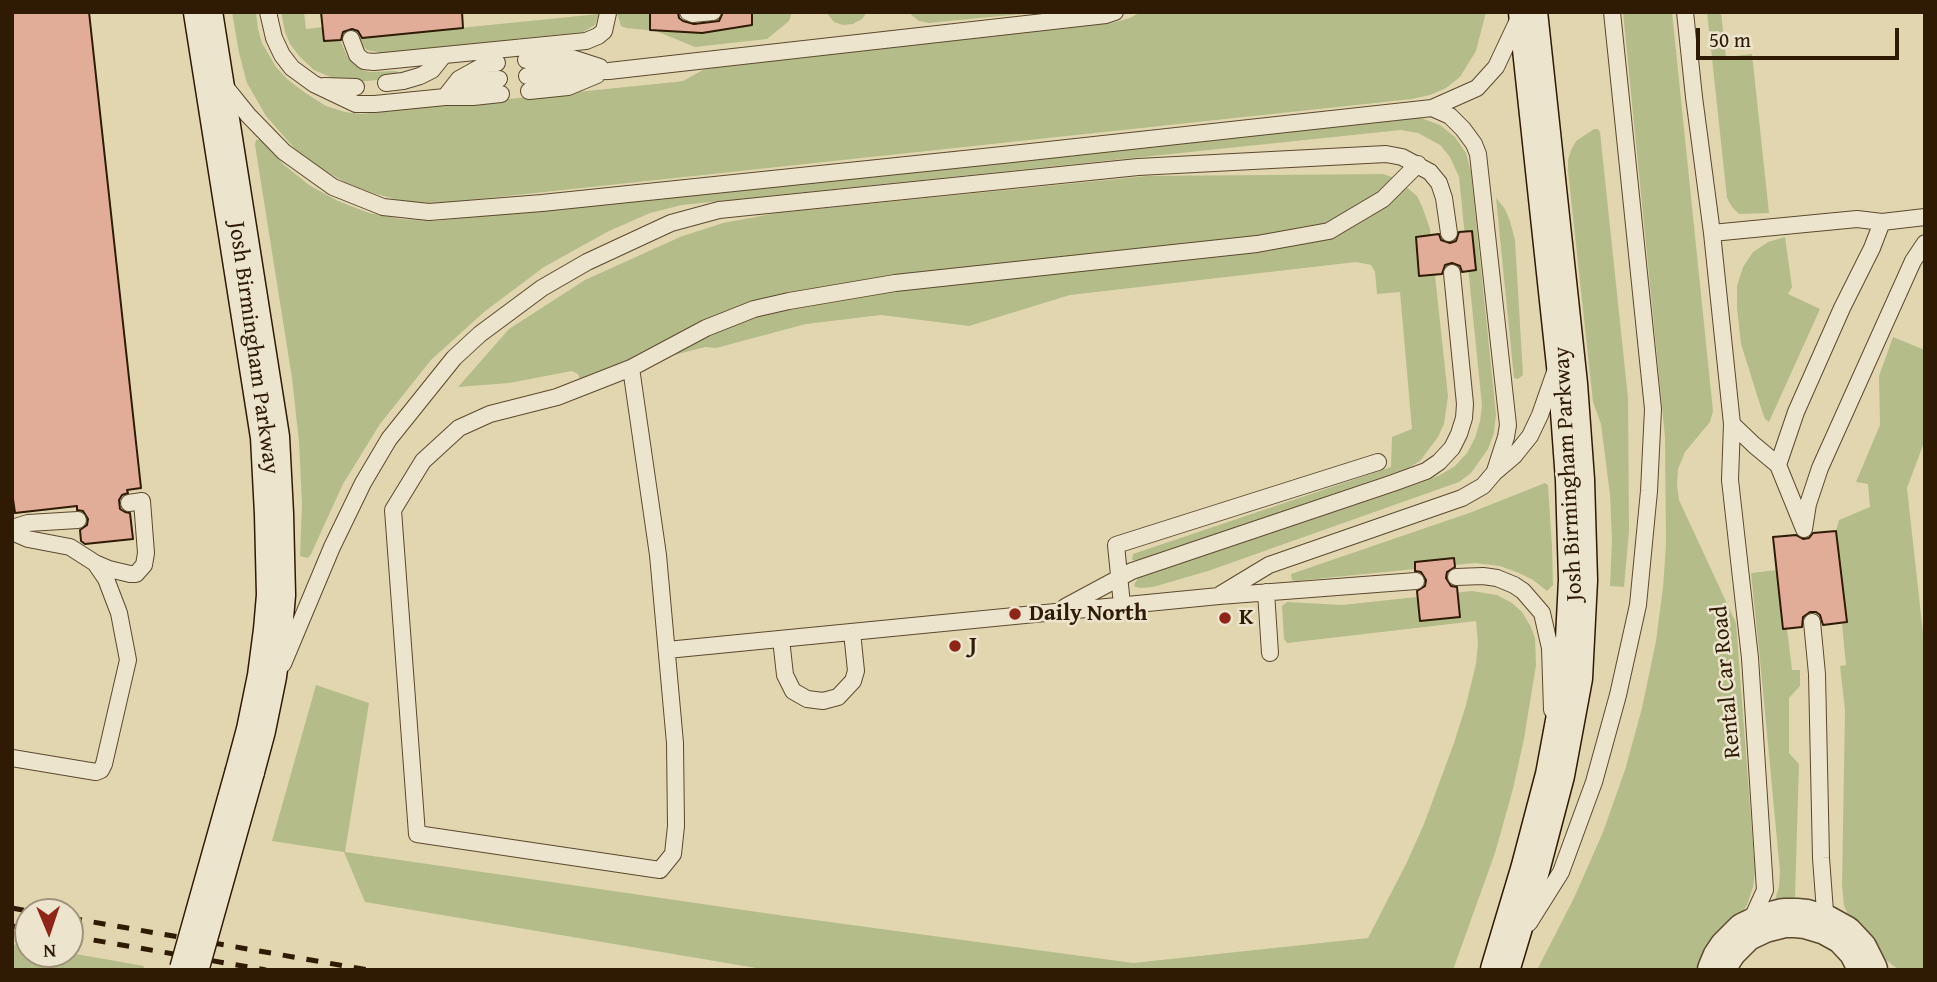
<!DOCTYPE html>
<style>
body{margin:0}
#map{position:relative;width:1937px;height:982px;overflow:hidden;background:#e1d6b0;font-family:"Gentium Book Plus",serif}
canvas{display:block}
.frame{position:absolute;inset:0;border:14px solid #2f1a03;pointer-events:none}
.north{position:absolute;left:14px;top:898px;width:70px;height:70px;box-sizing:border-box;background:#ece4cc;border:2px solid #a0937c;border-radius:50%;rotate:178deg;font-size:19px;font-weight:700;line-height:28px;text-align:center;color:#2f1a03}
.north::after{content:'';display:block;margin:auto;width:24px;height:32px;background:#8f2418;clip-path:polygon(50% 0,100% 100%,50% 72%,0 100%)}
.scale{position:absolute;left:1696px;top:28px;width:203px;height:32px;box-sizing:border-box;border:4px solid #2f1a03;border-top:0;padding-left:9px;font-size:21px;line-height:24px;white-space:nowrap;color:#2f1a03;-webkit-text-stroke:5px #ece4cc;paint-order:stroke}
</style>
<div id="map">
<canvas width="1937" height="982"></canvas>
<div class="frame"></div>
<div class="north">N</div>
<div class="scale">50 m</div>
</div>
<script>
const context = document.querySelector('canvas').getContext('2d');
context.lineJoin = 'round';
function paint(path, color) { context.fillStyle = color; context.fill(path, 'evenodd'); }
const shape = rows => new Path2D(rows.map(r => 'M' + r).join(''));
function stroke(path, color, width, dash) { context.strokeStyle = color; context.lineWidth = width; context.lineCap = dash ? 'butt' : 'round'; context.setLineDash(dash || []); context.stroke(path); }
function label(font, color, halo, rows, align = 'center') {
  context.font = font + ' "Gentium Book Plus",serif'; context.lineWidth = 5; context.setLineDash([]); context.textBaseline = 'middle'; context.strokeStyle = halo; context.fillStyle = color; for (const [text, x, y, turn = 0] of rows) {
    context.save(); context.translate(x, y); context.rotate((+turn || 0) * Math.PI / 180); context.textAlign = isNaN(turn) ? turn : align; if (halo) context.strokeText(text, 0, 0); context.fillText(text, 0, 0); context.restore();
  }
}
paint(shape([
 [232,12,256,12,258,29,262,43,276,67,287,79,304,92,326,106,345,112,361,114,675,82,683,81,703,70,713,68,1112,23,1130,18,1141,12,1486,12,1476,51,1460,77,1446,88,1430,95,1412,99,451,202,428,203,406,202,376,194,348,184,322,169,295,149,266,116,247,83,239,53],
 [281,12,304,12,306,29,323,27,324,41,340,40,348,58,362,70,370,72,395,71,398,72,398,75,391,79,354,82,330,77,314,70,300,57,290,44,285,32],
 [654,12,690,32,745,12,792,12,789,21,767,39,695,47,656,31,626,28,621,26,617,13],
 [826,12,867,12,862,19,853,24,843,25,834,22],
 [908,12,1041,12,929,23,919,21],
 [1623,12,1672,12,1713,411,1710,422,1685,452,1678,469,1677,486,1679,500,1736,623,1755,871,1753,887,1747,905,1704,970,1537,970,1574,898,1603,832,1625,770,1642,708,1656,641,1663,587,1666,545,1665,437],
 [1707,12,1721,12,1726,57,1752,54,1769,213,1739,214,1732,207,1727,198],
 [599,14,595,25,583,32,382,53,367,50,362,45,360,38],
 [1402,118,1421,118,1440,125,1455,137,1466,153,1471,172,1496,414,1494,433,1488,449,1471,473,1459,482,1208,571,1153,587,1141,588,1135,587,1134,585,1138,578,1421,483,1440,475,1455,466,1467,453,1475,438,1480,421,1482,406,1459,177,1450,157,1440,145,1418,133,1401,130,682,205,650,213,609,231,544,267,484,312,431,360,380,424,343,484,311,554,308,558,300,556,302,504,299,442,292,378,255,145,256,140,261,139,283,164,309,185,338,201,369,213,402,219,435,221],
 [1594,129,1598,129,1600,132,1628,398,1629,531,1624,587,1610,586,1612,541,1610,495,1601,424,1593,402,1568,171,1568,160,1571,150,1576,141],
 [1383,174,1397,179,1417,196,1422,206,1430,229,1448,396,1444,424,1438,437,1420,461,1408,468,1138,561,1132,560,1133,554,1391,467,1392,437,1412,429,1400,292,1377,294,1375,272,1371,265,1356,262,1070,295,969,326,881,315,806,324,716,348,705,347,580,380,578,374,572,371,509,383,458,387,509,329,585,280,680,237,723,223,777,213,1147,176],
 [1496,198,1505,209,1510,221,1515,240,1523,375,1518,379,1514,378],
 [1785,237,1792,287,1788,294,1820,309,1769,422,1765,419,1762,411,1741,344,1737,308,1737,286,1743,267,1753,252,1768,242],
 [1893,337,1925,350,1925,440,1907,488,1925,651,1925,970,1899,970,1886,960,1849,916,1844,906,1842,886,1845,710,1840,666,1846,665,1842,624,1847,622,1836,531,1839,520,1870,507,1868,484,1856,482,1880,425,1879,376],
 [1545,483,1548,485,1552,547,1553,585,1547,591,1533,580,1519,573,1500,566,1475,563,1295,581,1292,580,1291,574,1472,512],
 [1777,570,1783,629,1787,629,1792,670,1800,670,1800,686,1789,698,1789,753,1799,764,1795,897,1792,901,1774,903,1779,887,1780,872,1761,670,1751,573],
 [1472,591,1497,595,1512,603,1522,612,1531,627,1535,638,1536,665,1524,739,1513,789,1495,853,1453,970,768,970,365,902,344,852,272,841,316,685,369,703,345,852,778,915,1133,963,1368,938,1407,862,1424,824,1454,743,1466,705,1476,664,1478,643,1476,621,1287,643,1284,639,1282,606,1287,602,1342,605],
 [12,944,28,946,28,954,70,953,144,966,143,970,12,970]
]), '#b4bd8a');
const building = shape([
 [12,12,89,12,141,488,127,490,128,493,122,495,119,500,120,509,125,512,130,513,133,539,85,544,81,541,80,530,87,525,88,519,83,511,77,510,77,506,15,513,12,492,12,12],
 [321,12,462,12,463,28,362,38,358,31,352,29,343,32,341,40,324,41,321,12],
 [650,12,678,12,679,18,683,21,694,24,719,21,723,12,752,12,752,25,702,33,650,30,650,12],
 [1472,231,1476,270,1462,272,1460,266,1452,263,1445,265,1442,274,1419,276,1416,237,1439,234,1441,240,1450,243,1456,241,1459,232,1472,231],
 [1836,531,1847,622,1823,625,1820,615,1816,612,1810,612,1803,617,1802,627,1783,629,1773,537,1796,535,1803,539,1809,538,1813,533,1836,531],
 [1454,558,1455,567,1447,572,1446,578,1451,586,1457,587,1460,617,1420,621,1417,591,1425,586,1426,580,1421,572,1415,571,1415,562,1454,558]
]);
paint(building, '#e1ad99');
stroke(building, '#2f1a03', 2);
const service = shape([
 [268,12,274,38,282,55,292,68,314,84,356,104,375,104,445,97,473,97,501,94],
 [688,12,693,14,713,12],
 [1685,12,1694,97,1712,233,1732,424,1730,480,1750,658,1765,890,1750,923],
 [351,39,357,55,364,61,374,62,586,41,598,36,604,31,608,13],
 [526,60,566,56,600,67],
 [527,76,567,72,609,71,1106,15,1115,12],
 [386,83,403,81,420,76,432,70,444,55],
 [223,84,248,115,284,152,333,187,383,207,429,212,542,203,1012,154,1432,108,1477,88,1496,67,1519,18],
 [324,86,356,87],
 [529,91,568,87,597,75],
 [454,93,488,80,499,79],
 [445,97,459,79,486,64,497,63],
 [1432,108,1450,116,1463,129,1474,144,1478,154,1508,425,1506,437,1495,471],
 [1712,233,1857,219,1882,222,1925,217],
 [631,368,658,555,675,743,676,826,673,854,660,870,417,834,393,510,423,461,459,428,490,414,557,397,631,368,706,328,754,309,789,301,895,283,1257,244,1329,231,1383,199,1418,164],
 [1732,424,1754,445,1778,465,1804,529],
 [1778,465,1796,412,1842,308,1872,248,1882,222],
 [12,528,28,523,78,520],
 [1804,529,1808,504,1820,468,1913,261,1925,243],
 [12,532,28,539,70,547,95,563,106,579,119,613,128,660,104,764,101,770,96,772,12,758],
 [95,563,109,569,130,574,136,574,144,565,146,553,142,501,129,503],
 [1456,577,1483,576,1497,578,1514,585,1523,591,1542,613,1550,648,1552,710],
 [1266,592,1270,653],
 [1221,594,1269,565,1462,498,1483,486,1494,473,1514,456,1530,436,1540,415,1555,372],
 [1122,605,1116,545,1378,462],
 [1065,607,1132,571,1393,483,1426,471,1439,462,1452,448,1459,434,1464,418,1465,404,1452,273],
 [1812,622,1817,674,1821,858,1826,925],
 [781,639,785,675,793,691,807,699,823,701,838,697,853,681,856,671,852,632],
 [667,650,1219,596,1416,581],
 [283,664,332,547,363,483,389,439,454,358,480,334,542,288,587,262,671,223,719,210,1138,167,1386,154,1402,157,1430,172,1439,183,1444,198,1449,233],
 [1529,923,1561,872,1594,782,1618,695,1638,605,1649,491,1653,409,1612,12]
]);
const tertiary = shape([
 [1717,970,1722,958,1728,949,1745,932,1764,923,1784,918,1796,918,1806,919,1826,925,1844,935,1858,950,1868,970]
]);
const secondary = shape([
 [203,12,270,437,274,514,276,595,273,630,267,676,256,730,245,771],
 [1500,970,1530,870,1555,775,1573,678,1578,580,1575,480,1568,384,1528,12]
]);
stroke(service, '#5c492e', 18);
stroke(tertiary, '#5c492e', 41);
stroke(secondary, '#2f1a03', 41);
stroke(service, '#ece4cc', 16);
stroke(tertiary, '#ece4cc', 38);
stroke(secondary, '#ece4cc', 38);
stroke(shape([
 [12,908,33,912],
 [70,918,368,970],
 [12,926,28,929],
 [70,936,266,970]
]), '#2f1a03', 5, [12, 12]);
const secondaryBridge = shape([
 [189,970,245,771]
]);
stroke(secondaryBridge, '#2f1a03', 41, []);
stroke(secondaryBridge, '#ece4cc', 38);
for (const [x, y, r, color] of [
 [1015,614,7,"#8f2418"],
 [1225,618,7,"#8f2418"],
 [955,646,7,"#8f2418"]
]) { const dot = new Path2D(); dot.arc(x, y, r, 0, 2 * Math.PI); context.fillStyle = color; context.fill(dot); stroke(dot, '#ece4cc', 2.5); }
label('23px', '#2f1a03', '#ece4cc', [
 ["Josh Birmingham Parkway",253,348,82],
 ["Josh Birmingham Parkway",1569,474,-93],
 ["Rental Car Road",1727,682,-95]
]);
label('bold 23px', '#2f1a03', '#ece4cc', [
 ["Daily North",1029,614],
 ["K",1239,618],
 ["J",969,646]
], 'left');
</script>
